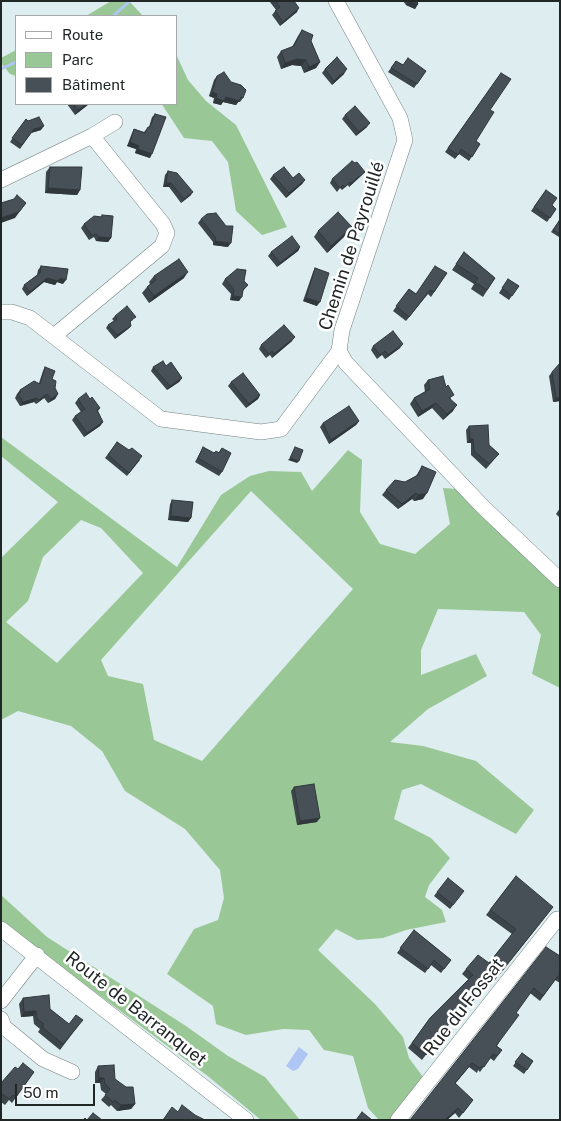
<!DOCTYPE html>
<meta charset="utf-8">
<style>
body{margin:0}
#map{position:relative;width:561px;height:1121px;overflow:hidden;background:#deedef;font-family:"Public Sans",sans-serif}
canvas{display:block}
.frame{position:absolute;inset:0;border:2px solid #212627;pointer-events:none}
.legend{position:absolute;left:15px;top:15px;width:162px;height:90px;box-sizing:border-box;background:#fff;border:1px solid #a6a8a9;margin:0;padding:6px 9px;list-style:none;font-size:15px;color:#212627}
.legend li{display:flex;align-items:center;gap:10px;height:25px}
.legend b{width:25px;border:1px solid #a6a8a9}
.scale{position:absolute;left:15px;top:1084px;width:80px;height:22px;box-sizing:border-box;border:2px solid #212627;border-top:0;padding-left:6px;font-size:15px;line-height:18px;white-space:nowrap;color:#212627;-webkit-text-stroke:4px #fff;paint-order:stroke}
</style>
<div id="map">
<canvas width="561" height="1121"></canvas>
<div class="frame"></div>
<ul class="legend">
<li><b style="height:6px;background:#fff"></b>Route</li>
<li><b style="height:14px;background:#99c796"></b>Parc</li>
<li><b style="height:14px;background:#465056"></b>Bâtiment</li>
</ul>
<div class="scale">50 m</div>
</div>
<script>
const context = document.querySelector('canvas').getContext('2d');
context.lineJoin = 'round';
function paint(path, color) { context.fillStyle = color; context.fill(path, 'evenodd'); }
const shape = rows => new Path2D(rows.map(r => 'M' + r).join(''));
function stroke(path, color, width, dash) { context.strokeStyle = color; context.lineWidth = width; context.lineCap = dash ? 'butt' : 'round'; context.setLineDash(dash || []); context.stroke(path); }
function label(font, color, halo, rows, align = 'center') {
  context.font = font + ' "Public Sans",sans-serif'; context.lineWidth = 5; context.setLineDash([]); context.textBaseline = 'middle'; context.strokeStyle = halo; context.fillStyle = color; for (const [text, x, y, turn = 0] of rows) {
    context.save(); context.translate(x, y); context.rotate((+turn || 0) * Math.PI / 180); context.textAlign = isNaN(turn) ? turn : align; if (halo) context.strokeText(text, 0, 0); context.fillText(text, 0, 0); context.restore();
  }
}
paint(shape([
 [111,1,129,1,143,16,86,16],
 [16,50,16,76,10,74,1,63,1,58],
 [176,54,188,80,206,101,236,125,287,227,262,235,236,211,228,162,212,141,184,138,163,106,162,104,176,104],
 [1,437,177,567,221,495,250,476,269,471,301,472,312,491,348,450,362,460,360,512,380,544,415,554,450,524,443,488,457,489,560,587,560,688,532,674,541,635,524,612,438,609,421,650,421,675,476,654,487,676,428,709,390,742,423,746,476,761,534,810,516,834,421,784,402,790,394,819,431,838,450,858,429,885,425,897,442,910,446,922,406,930,383,938,357,940,336,929,318,950,375,1004,403,1037,409,1058,423,1077,391,1120,379,1120,368,1108,353,1056,324,1050,309,1030,283,1029,246,1035,216,1024,213,1006,167,974,194,929,218,920,224,898,220,870,185,829,125,791,102,751,71,726,18,711,1,720,1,558,58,502,1,456],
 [251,491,353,589,202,761,154,740,143,684,108,676,101,660],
 [81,520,101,528,143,573,57,663,6,622,28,601,43,557],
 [1,895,47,937,186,1026,228,1056,265,1077,300,1120,261,1120,209,1077,1,922]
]), '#99c796');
paint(shape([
 [299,1047,308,1054,298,1069,293,1071,286,1066]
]), '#afc6f4');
stroke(shape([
 [113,16,130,1],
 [1,69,16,62]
]), '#afc6f4', 3);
const minor = shape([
 [336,1,400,118,405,140,342,330,339,351,346,363,483,507,560,580],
 [1,180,92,136,115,122],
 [1,312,12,312,30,318,161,419,261,432,281,429,339,351],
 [54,336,162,246,167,233,163,224,92,136],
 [1,929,246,1120],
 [1,1001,37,955],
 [1,1019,4,1027,43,1059,72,1072],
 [398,1120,557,919,560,919]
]);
stroke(minor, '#758284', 16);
stroke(minor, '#fff', 15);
paint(shape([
 [270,1,294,1,297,12,280,26,272,15,276,10,270,2],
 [403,1,417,1,418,4,415,9,406,5],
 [302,30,311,41,320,62,316,68,304,73,301,66,292,65,281,69,277,57,281,51,292,47,298,36],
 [396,61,403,65,426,71,414,88,388,72],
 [325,69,344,74,332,85,322,73],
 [501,73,490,110,476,141,480,144,469,161,459,154,455,159,445,152],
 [217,76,243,98,240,102,238,102,236,105,223,102,221,105,213,103,214,98,209,96,214,80],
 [67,104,89,104,75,115],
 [155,114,150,158,135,153,136,149,127,146,132,133,134,129,144,132,148,127,149,127,152,117],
 [345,115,367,127,356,136,342,119],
 [26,119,41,130,31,133,20,149,10,142],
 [50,167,80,190,77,195,45,193,46,172],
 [168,171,191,195,181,203,169,187,163,187,165,175],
 [273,175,293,178,305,180,302,184,286,198,270,179],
 [362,175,349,187,348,185,342,190,340,188,337,192,330,183,332,179],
 [546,190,552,205,556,209,547,222,531,211],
 [102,215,111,238,108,242,96,241,94,237,89,240,81,228,84,224,101,217],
 [201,219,228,247,213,245,213,242,198,223],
 [559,221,560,221,559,237,551,232],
 [352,227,347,234,327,253,314,237,318,231],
 [300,247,298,251,277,267,268,256,271,252],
 [464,252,495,278,483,297,471,289,474,284,452,270],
 [41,266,63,284,57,282,55,285,44,282,27,296,22,289,24,285,37,275,38,270],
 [315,268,317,306,303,301,313,272],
 [447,273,431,297,428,294,406,321,393,311,409,289,416,294],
 [154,276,184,278,149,303,142,293,147,287,150,284,149,282],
 [225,279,244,281,248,285,243,291,239,301,230,300,231,294,222,284],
 [508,279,519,286,509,300,499,293],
 [115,316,133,320,130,322,131,326,128,329,115,339,106,328,108,325,114,321,112,319],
 [292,341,272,358,270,355,266,358,259,349,261,345],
 [373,346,400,348,385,359,382,355,377,359,371,350],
 [166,366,182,378,179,382,167,390,151,371,153,367],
 [45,367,52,379,55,388,58,394,55,399,48,403,44,398,36,404,34,402,20,406,15,398,17,394,20,390,39,383,43,371],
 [552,372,560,401,553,402,549,376],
 [428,380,446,387,451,399,453,411,443,420,432,408,418,417,410,404,414,398,425,392,424,385],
 [231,382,260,395,258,399,246,408,228,386],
 [78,399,90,399,100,408,98,411,103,422,100,426,84,437,72,420,75,416,81,412,75,403],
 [359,421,356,425,329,444,320,427,323,423],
 [469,426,499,454,486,469,471,455,471,443,467,443,466,430],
 [117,442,140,460,127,476,105,458],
 [203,447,214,453,219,452,222,448,222,472,219,476,195,462],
 [422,466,423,499,414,501,412,499,398,509,382,495,386,490,405,482,416,476],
 [172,500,191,518,188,522,168,520,170,504],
 [560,508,560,518,556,514],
 [294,787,317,822,297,825,291,791],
 [516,876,549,912,494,981,450,1022,422,1060,408,1048,430,1018,469,980,462,974,466,969,489,963,512,934,486,915],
 [437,892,461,895,450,909,434,896],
 [414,930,451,960,441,973,431,965,425,973,397,953],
 [560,956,560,983,555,980,540,1001,530,993,516,1013,497,1046,502,1050,494,1061,490,1058,480,1072,478,1070,477,1073,469,1067,455,1084,470,1104,459,1118,455,1113,447,1120,410,1120],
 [23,998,50,1009,69,1024,79,1025,60,1050,38,1032,40,1029,34,1024,33,1016,21,1017,19,1004],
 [522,1053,533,1061,524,1074,513,1066],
 [98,1066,115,1079,135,1104,131,1109,117,1111,111,1105,109,1107,101,1100,106,1094,101,1090,100,1083,95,1083,95,1072],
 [18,1069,34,1072,12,1103,9,1100,5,1105,1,1102,1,1083]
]), '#3c454a');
paint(shape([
 [408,1,418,4,415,9,406,5],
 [299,8,297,12,280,26,283,22],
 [297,59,306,60,301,66,292,65,281,69,285,63],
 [320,62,316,68,304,73,309,67],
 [347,69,344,74,332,85,334,81],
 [212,92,217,94,214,98,209,96],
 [226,97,239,101,236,105,223,102,221,105,213,103,216,98],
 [87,104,89,104,75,115,78,110],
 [370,123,367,127,356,136,359,132],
 [44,126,41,130,31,133,34,129],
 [130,142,139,146,136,149,127,146],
 [138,149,152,154,150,158,135,153],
 [365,172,362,175,349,187,351,183],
 [305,180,302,184,286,198,289,193],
 [166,183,171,183,169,187,163,187],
 [48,188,80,190,77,195,45,193],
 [193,192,191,195,181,203,184,199],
 [26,203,15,218,1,223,1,218],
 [352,227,347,234,327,253,331,246],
 [99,237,111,238,108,242,96,241],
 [215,241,231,243,228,247,213,245],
 [300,247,298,251,277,267,280,263],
 [188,272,184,278,149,303,154,296],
 [47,278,60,278,66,280,63,284,57,282,55,285,44,282,27,296,30,292],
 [233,296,242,297,239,301,230,300],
 [306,298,320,302,317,306,303,301],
 [131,326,128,329,115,339,117,335],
 [295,337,292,341,272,358,274,354],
 [403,344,400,348,385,359,388,355],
 [182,378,179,382,167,390,170,386],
 [47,394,44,398,36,404,39,400],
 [58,394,55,399,48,403,51,399],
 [260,395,258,399,246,408,249,404],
 [37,398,34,402,20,406,23,402],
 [556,398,560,398,560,401,553,402],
 [436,403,432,408,418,417,422,411],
 [457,405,453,411,443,420,447,414],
 [359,421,356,425,329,444,331,440],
 [103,422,100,426,84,437,87,433],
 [470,439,473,439,471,443,467,443],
 [290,458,299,461,297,463,288,460],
 [416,493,412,499,398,509,402,504],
 [427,493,423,499,414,501,418,495],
 [171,516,191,518,188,522,168,520],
 [320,818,317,822,297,825,300,821],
 [553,907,494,981,450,1022,422,1060,454,1017],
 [36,1011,33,1016,21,1017,24,1012],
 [99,1078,104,1078,100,1083,95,1083],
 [135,1104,131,1109,117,1111,121,1105],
 [458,1108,455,1113,447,1120,445,1120]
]), '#31383c');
const building = shape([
 [275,1,294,1,299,8,283,22,275,11,280,7,275,1],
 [409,1,417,1,418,4,409,1],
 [302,30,313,35,311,41,320,62,309,67,306,60,297,59,285,63,281,51,294,46,302,30],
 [337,57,347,69,334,81,325,69,337,57],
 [408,58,426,71,417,84,391,68,396,61,403,65,408,58],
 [224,72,231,82,241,85,246,90,243,98,241,97,239,101,226,97,224,101,216,98,217,94,212,92,217,76,224,72],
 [501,73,511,79,490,110,494,112,476,141,480,144,472,157,461,149,458,155,448,148,501,73],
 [73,104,87,104,78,110,73,104],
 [355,106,370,123,359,132,345,115,355,106],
 [155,114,166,117,152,154,138,149,139,146,130,142,134,129,145,133,148,127,150,127,155,114],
 [39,117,44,126,34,129,22,145,12,138,26,119,28,121,39,117],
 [352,161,355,163,357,162,365,172,351,183,350,182,345,187,343,185,340,188,332,179,352,161],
 [50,167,82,167,80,190,48,188,50,167],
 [284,167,293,178,299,173,305,180,289,193,273,175,284,167],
 [168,171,177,173,193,192,184,199,171,183,166,183,168,171],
 [546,190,557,198,552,205,556,209,550,218,534,207,546,190],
 [17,195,26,203,19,212,1,218,1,203,14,199,17,195],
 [338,212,352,227,331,246,318,231,338,212],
 [216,213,226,226,233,226,231,243,215,241,216,238,201,219,207,214,216,213],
 [102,215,113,216,111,238,99,237,96,234,92,236,84,224,94,216,102,217,102,215],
 [559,221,560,221,560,234,553,230,559,221],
 [292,236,300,247,280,263,271,252,292,236],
 [464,252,495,278,487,290,475,282,478,278,456,264,464,252],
 [179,259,188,272,154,296,147,287,156,280,154,276,179,259],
 [41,266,68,269,66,280,60,278,58,281,47,278,30,292,24,285,40,273,41,266],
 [435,266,447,273,434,292,430,290,409,317,396,306,409,289,416,294,435,266],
 [315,268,329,273,320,302,306,298,315,268],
 [237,269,246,270,244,281,248,285,243,290,242,297,233,296,234,290,225,279,237,269],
 [508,279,519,286,512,296,502,288,508,279],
 [127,306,136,317,130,321,131,326,117,335,108,325,117,319,115,316,127,306],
 [284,325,295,337,274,354,272,351,269,354,261,345,284,325],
 [393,331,403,344,388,355,385,351,380,355,373,346,393,331],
 [163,361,166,366,171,362,182,378,170,386,153,367,163,361],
 [560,363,560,398,556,398,552,372,560,363],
 [45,367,55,371,52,379,56,381,55,388,58,394,51,399,47,394,39,400,37,398,23,402,18,394,21,392,20,390,34,381,40,384,45,367],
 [243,373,260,395,249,404,231,382,243,373],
 [443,376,446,387,448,385,454,395,449,398,457,405,447,414,436,403,422,411,414,398,430,389,428,380,443,376],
 [86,393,90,399,92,397,100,408,97,410,103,422,87,433,75,416,85,409,78,399,86,393],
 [349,406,359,421,331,440,323,423,349,406],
 [488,425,489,445,499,454,489,464,474,451,473,439,470,439,469,426,488,425],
 [117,442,129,450,132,448,142,456,129,473,108,455,117,442],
 [203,447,214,453,216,451,219,453,222,448,231,453,222,472,198,458,203,447],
 [295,447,303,450,299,461,290,458,295,447],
 [422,466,436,472,427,493,418,495,416,493,402,504,386,490,395,480,405,482,418,475,422,466],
 [172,500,193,502,191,518,171,516,172,500],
 [314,784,320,818,300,821,294,787,314,784],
 [516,876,553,907,498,976,454,1017,426,1055,412,1043,430,1018,473,975,466,969,478,955,489,963,516,929,490,910,516,876],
 [448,878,464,891,453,905,437,892,448,878],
 [414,930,451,960,444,969,434,960,428,969,400,948,414,930],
 [546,947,560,956,560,976,558,976,543,996,534,988,516,1013,519,1015,496,1046,502,1050,497,1056,493,1054,484,1067,482,1066,480,1068,472,1063,455,1083,473,1100,463,1113,458,1108,445,1120,410,1120,546,947],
 [49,995,50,1009,69,1024,76,1015,83,1020,63,1044,42,1027,44,1024,37,1019,36,1011,24,1012,23,998,49,995],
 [522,1053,533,1061,527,1070,515,1062,522,1053],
 [23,1063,34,1072,16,1097,13,1095,9,1099,1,1093,1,1083,15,1067,18,1069,23,1063],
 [114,1065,115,1079,126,1087,133,1087,135,1104,121,1105,114,1100,113,1102,105,1095,110,1089,105,1084,104,1078,99,1078,98,1066,114,1065],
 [182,1105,195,1115,205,1120,163,1120,172,1107,178,1112,182,1105],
 [362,1112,372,1120,356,1120,362,1112],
 [93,1113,102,1120,83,1120,85,1118,87,1120,93,1113]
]);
paint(building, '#465056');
stroke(building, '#31383c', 1);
label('18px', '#212627', '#fff', [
 ["Chemin de Payrouillé",352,246,-72],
 ["Rue du Fossat",464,1007,-52],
 ["Route de Barranquet",136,1009,38]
]);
</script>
